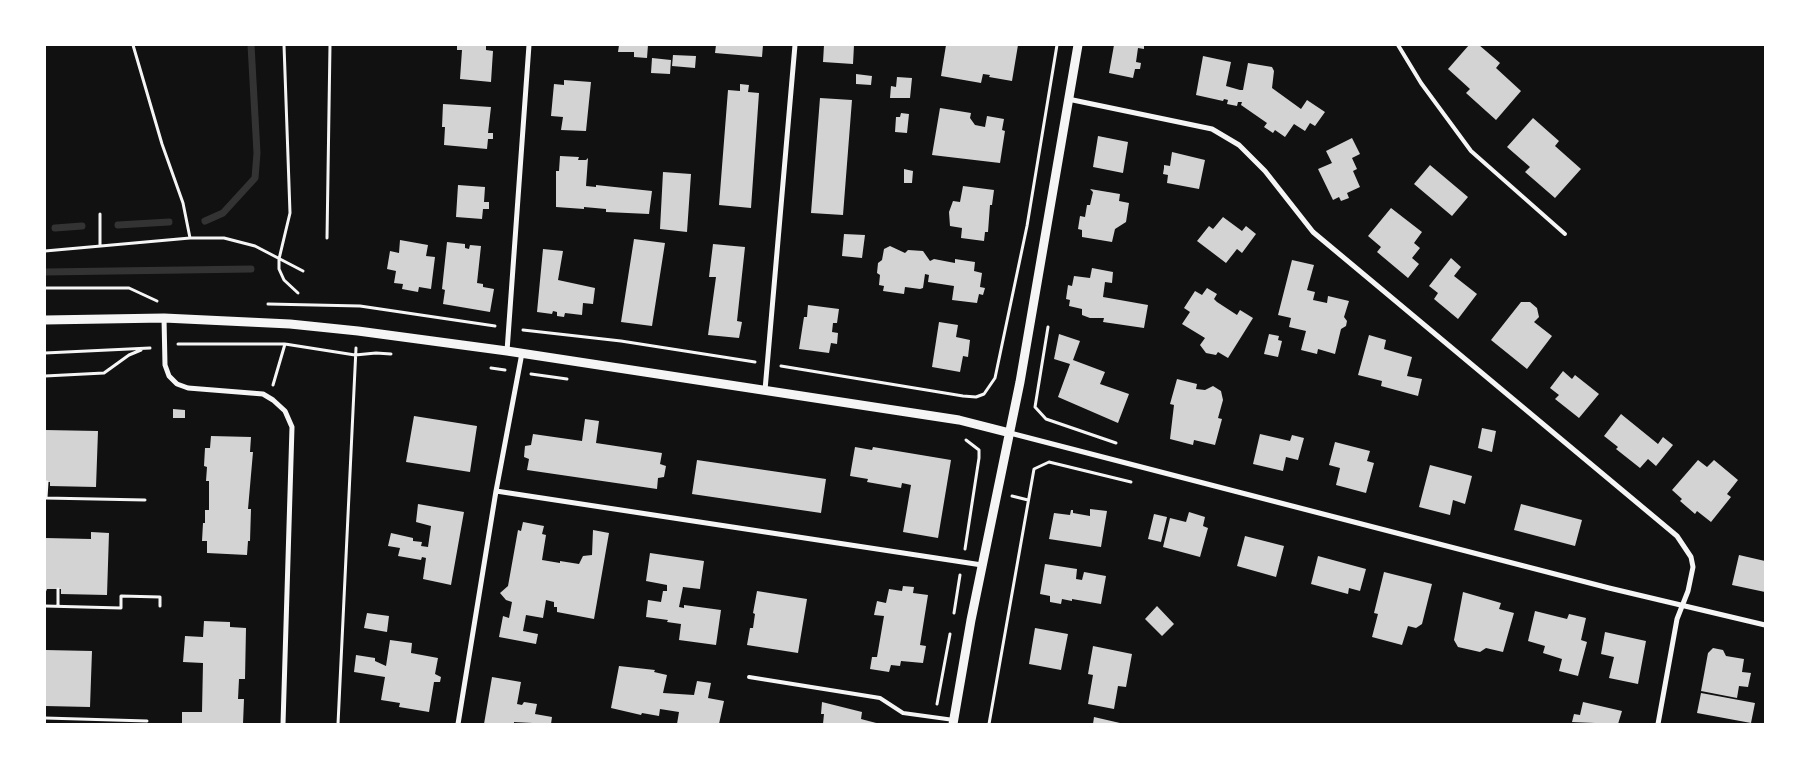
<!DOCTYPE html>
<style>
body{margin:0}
#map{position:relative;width:1810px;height:769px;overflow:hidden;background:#111;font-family:"Asap Condensed",sans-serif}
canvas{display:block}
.frame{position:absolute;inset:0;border:46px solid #fff;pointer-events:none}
</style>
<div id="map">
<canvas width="1810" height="769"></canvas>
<div class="frame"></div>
</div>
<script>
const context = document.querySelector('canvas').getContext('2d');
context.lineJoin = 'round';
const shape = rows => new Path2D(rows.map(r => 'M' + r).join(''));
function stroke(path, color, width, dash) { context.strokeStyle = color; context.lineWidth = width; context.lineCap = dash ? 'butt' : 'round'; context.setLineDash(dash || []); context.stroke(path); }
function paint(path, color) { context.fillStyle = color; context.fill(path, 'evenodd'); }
stroke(shape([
 [205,221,223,213,255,178,257,153,251,45],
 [118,225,169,222],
 [55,228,82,226],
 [45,272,251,269]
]), '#333', 7);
paint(shape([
 [457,45,486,45,486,50,493,51,491,82,460,79,462,50,457,50],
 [619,45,648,45,647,58,634,57,634,52,618,52],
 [716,45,763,45,762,57,715,53],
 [824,45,854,45,853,64,823,62],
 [946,45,1018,45,1012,81,989,77,990,75,983,74,981,83,941,76],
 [1114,45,1144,45,1144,49,1138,48,1136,62,1141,63,1140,69,1135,69,1133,78,1109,73],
 [1469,45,1479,45,1500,63,1496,68,1521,91,1496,120,1466,93,1470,89,1448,69],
 [673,55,696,56,695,68,672,66],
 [1203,56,1231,62,1226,86,1240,90,1243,90,1248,63,1272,67,1274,71,1272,88,1301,109,1307,100,1325,112,1315,126,1310,123,1305,131,1294,124,1285,137,1275,130,1273,133,1264,127,1267,123,1241,105,1242,102,1238,102,1237,106,1227,104,1228,100,1224,99,1223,101,1196,95],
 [652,58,671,60,670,74,651,73],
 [856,74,872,76,871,85,856,84],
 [897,77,912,78,910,98,890,98,891,86,896,87],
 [564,80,591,82,586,131,561,130,563,117,551,116,554,84,564,85],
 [740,84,749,85,748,92,759,93,751,208,719,205,728,90,740,91],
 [820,98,852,100,843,215,811,213],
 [443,104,491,107,488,133,493,133,493,139,488,139,487,149,444,145,445,127,442,127],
 [940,108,971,113,970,118,975,125,985,127,987,116,1004,119,1002,130,1005,131,1000,163,932,155],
 [901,113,909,114,907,133,895,132,896,117,900,117],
 [1533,118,1559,141,1555,146,1581,169,1555,198,1525,172,1530,167,1507,147],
 [1098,136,1128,142,1123,173,1093,167],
 [1352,138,1360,154,1352,158,1357,169,1353,171,1360,187,1347,193,1349,198,1341,201,1339,197,1333,200,1318,169,1332,163,1326,151],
 [1172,152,1205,160,1199,189,1167,183,1168,175,1163,174,1164,168,1164,165,1170,166],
 [560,156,579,157,578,160,586,160,588,158,586,186,596,187,596,185,652,191,649,214,606,212,606,209,584,207,584,209,556,207,556,171,559,171],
 [1430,165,1468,197,1452,216,1414,184],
 [904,169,913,171,912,183,904,183],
 [663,172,691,174,687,232,660,229],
 [458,185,485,187,484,202,489,202,489,209,483,209,482,219,456,217],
 [963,186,994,190,992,205,990,205,988,232,985,232,984,241,961,238,962,228,950,226,949,212,953,201,960,202],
 [1090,189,1120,194,1119,201,1129,203,1126,222,1115,229,1112,242,1082,237,1082,230,1078,229,1080,216,1085,217,1087,205,1090,205,1093,192],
 [1391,208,1422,232,1414,243,1420,248,1412,258,1419,264,1408,278,1377,252,1381,247,1368,236],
 [1223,217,1242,231,1246,226,1256,234,1242,253,1237,249,1226,263,1197,241,1209,226,1213,229],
 [844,234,865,235,862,258,842,256],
 [634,239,665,243,652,326,621,322],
 [400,240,428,245,426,256,435,257,431,289,419,287,418,292,402,289,403,284,394,283,396,271,387,269,390,251,399,253],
 [447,242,465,244,465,248,469,249,470,245,481,246,477,283,483,284,483,287,494,289,490,312,443,304,445,290,442,289],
 [713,244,745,247,737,321,742,322,739,338,708,335,716,277,709,277],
 [890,246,905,253,908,250,923,251,930,261,934,259,955,263,955,259,975,262,974,271,982,273,980,287,985,288,983,295,979,294,977,303,952,300,954,286,928,282,929,275,925,274,923,288,920,289,905,287,904,294,883,291,884,286,879,285,880,275,877,273,878,263,882,260,884,249],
 [543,249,563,251,558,280,595,288,593,304,583,303,582,315,565,313,564,317,557,316,557,312,553,311,552,314,537,312],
 [1451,258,1461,267,1454,276,1477,294,1458,319,1434,299,1438,293,1429,286],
 [1292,260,1314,265,1307,290,1315,292,1313,300,1327,303,1328,296,1349,301,1344,317,1347,321,1346,326,1341,329,1335,354,1318,349,1317,354,1301,350,1306,331,1289,327,1291,318,1278,315],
 [1092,268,1113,272,1112,283,1105,282,1103,297,1148,305,1144,328,1103,322,1104,318,1090,318,1082,315,1082,309,1069,306,1070,300,1066,299,1068,285,1072,286,1074,276,1090,278],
 [1207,288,1217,294,1214,299,1217,302,1237,315,1240,310,1253,318,1228,358,1218,352,1216,355,1206,353,1200,345,1205,338,1182,324,1190,312,1184,308,1195,291,1202,295],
 [1521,302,1530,302,1537,308,1539,317,1534,322,1552,336,1527,369,1491,340],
 [808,305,839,309,837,323,833,323,832,332,838,333,837,344,831,343,829,353,799,349,804,317,807,317],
 [939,322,958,325,956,337,970,340,968,357,963,356,960,372,932,367],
 [1059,334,1080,341,1073,360,1105,372,1100,384,1129,394,1118,423,1058,397,1070,364,1054,359],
 [1269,334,1279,336,1278,340,1282,341,1278,357,1264,354],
 [1369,335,1386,340,1384,349,1412,357,1407,376,1422,379,1418,396,1381,386,1382,381,1358,375],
 [1563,371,1572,379,1575,375,1599,394,1579,418,1555,399,1559,395,1550,388],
 [1177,379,1197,384,1196,389,1205,390,1213,386,1221,391,1223,400,1218,418,1222,419,1215,445,1194,440,1193,445,1170,439,1174,405,1170,404],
 [173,409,185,410,185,418,173,418],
 [1621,414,1658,444,1663,437,1673,445,1656,466,1648,459,1640,468,1616,449,1618,447,1604,436],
 [414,416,477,426,470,472,406,462],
 [585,419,599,421,596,443,662,453,660,464,666,466,664,477,658,478,657,489,527,470,529,459,524,457,525,446,531,445,533,434,582,441],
 [1482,428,1496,431,1492,452,1478,448],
 [45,430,98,431,96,487,50,486,50,482,45,482],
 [1260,434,1290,441,1292,435,1304,438,1298,460,1286,457,1283,471,1253,464],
 [211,436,251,437,250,452,253,452,248,509,251,509,250,541,248,541,247,555,207,553,207,541,202,541,203,523,205,523,205,510,209,510,209,481,206,481,207,467,204,466,205,448,210,448],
 [1335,442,1370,451,1367,461,1374,463,1366,493,1336,485,1340,468,1329,465],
 [855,447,872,450,873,447,951,460,938,538,903,532,911,485,902,483,901,488,867,482,868,479,850,476],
 [697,460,826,479,821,513,692,494],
 [1698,460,1707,467,1714,460,1738,480,1727,494,1731,497,1711,522,1697,511,1695,514,1680,501,1682,499,1672,490],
 [1430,465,1472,476,1465,504,1453,500,1450,515,1419,507],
 [418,504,464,512,451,585,423,579,426,558,422,557,421,560,398,556,400,548,388,546,391,533,413,538,413,541,422,542,421,546,428,547,431,526,416,522],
 [1521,504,1582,520,1575,546,1514,530],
 [1090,509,1107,511,1101,547,1049,539,1054,513,1070,515,1071,510,1073,510,1073,513,1090,516],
 [1189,512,1205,517,1203,526,1208,528,1200,557,1163,547,1170,518,1186,522],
 [1154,514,1167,517,1161,542,1148,539],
 [523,522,544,526,542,534,546,535,542,560,560,563,560,561,579,564,583,556,592,555,593,530,609,533,594,619,557,612,557,607,554,607,554,602,546,600,543,618,526,615,523,631,538,634,536,644,499,637,503,616,509,618,512,602,506,600,500,593,508,586,518,530,521,531],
 [91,532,109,533,107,595,61,594,61,589,47,589,45,594,45,538,91,539],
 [1245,536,1284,546,1276,577,1237,566],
 [650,553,704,561,700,589,683,587,679,607,684,608,684,605,721,610,716,645,679,640,681,624,667,622,668,620,646,617,648,600,661,602,663,591,667,591,667,585,646,581],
 [1739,555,1765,561,1765,592,1732,585],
 [1318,556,1366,569,1360,591,1349,588,1348,594,1311,584],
 [1045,564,1077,569,1076,579,1082,580,1084,572,1106,576,1101,604,1072,599,1072,601,1062,599,1061,604,1050,602,1050,596,1040,594],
 [1384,572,1432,584,1422,624,1416,628,1408,626,1402,645,1372,637,1378,614,1374,613],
 [903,586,914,587,913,593,928,595,920,645,926,646,923,663,901,661,900,666,891,665,889,672,870,669,872,657,877,657,884,616,874,615,877,601,886,603,889,589,902,591],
 [757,591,807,599,798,653,747,645,750,628,753,628,755,614,753,613],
 [1463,592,1501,603,1499,609,1514,613,1503,652,1486,648,1480,652,1458,647,1454,640],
 [1157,606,1174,624,1162,636,1145,619],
 [1535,611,1567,619,1569,614,1586,618,1581,640,1587,642,1578,676,1559,671,1562,659,1543,653,1545,646,1528,641],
 [367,613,389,616,387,632,364,628],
 [204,621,230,622,230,627,246,628,245,679,239,679,238,699,244,699,243,724,182,724,182,712,202,712,203,663,183,662,185,636,203,637],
 [1035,628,1068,634,1061,670,1029,664],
 [1605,632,1646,641,1638,684,1609,678,1614,657,1601,654],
 [390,640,412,643,411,653,438,658,435,674,441,677,440,682,434,682,429,712,399,707,400,703,381,700,385,677,354,672,356,655,375,658,375,661,386,666],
 [1093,646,1132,654,1126,687,1118,686,1114,709,1088,704,1093,675,1088,674],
 [1713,648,1723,650,1726,656,1744,659,1742,672,1751,673,1748,687,1739,686,1737,698,1701,691,1708,653],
 [45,650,92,651,90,707,45,706],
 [619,666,655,670,654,672,667,675,663,693,694,695,697,681,711,683,708,698,724,701,719,724,677,724,679,712,660,709,659,716,642,713,641,715,611,708],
 [492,677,521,682,517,704,522,705,524,702,537,704,535,714,552,717,551,724,514,722,514,724,484,724],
 [1701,693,1755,703,1751,723,1697,713],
 [822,702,862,712,861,719,880,724,823,724,824,714,821,714],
 [1583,702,1622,711,1618,724,1572,722,1574,714,1580,715],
 [1094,717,1120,723,1120,724,1093,724]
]), '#d3d3d3');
stroke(shape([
 [133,45,162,144,183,203,190,238],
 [284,45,290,213,279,259,279,269,284,280,298,293],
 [327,238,330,45],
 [100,246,100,214],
 [45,251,190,238,224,238,255,246,303,271],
 [45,288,129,288,157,301],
 [268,304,360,306,495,326],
 [1048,327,1035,407,1046,419,1116,443],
 [523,330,621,341,755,362],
 [178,344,285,344,355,355,376,353,391,354],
 [45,353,150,348],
 [781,366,963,396,976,397,984,394,995,378,1027,226,1057,45],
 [491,368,505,370],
 [531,374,567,379],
 [45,376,104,373,129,355,141,350],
 [273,385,285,344],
 [1012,496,1028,500],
 [45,498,145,500],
 [46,498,47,482],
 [965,549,979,458,979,450,966,440],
 [45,606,121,608,121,596,160,597,160,606],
 [58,606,58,589],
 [954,613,960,575],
 [937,704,950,634],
 [45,718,147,721],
 [338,724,356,348],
 [989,724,1034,469,1049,462,1131,482]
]), '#f5f5f5', 3);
stroke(shape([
 [1398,45,1421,83,1471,151,1565,234],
 [749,677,880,698,903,713,954,720]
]), '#f5f5f5', 4);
stroke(shape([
 [1068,99,1212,129,1239,145,1265,171,1313,232,1677,536,1691,557,1693,567,1688,591,1677,619,1658,724],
 [164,318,165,365,169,376,177,384,188,388,263,394,273,400,285,411,292,427,283,724],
 [507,351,529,45],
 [765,390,795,45],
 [1010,433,1609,588,1765,625],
 [496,491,982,565],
 [458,724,496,491,522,353]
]), '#f5f5f5', 5);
stroke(shape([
 [45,320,164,318,290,324,358,331,507,351,959,420,1010,433],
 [953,724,971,620,1020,382,1078,45]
]), '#f5f5f5', 9);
</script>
